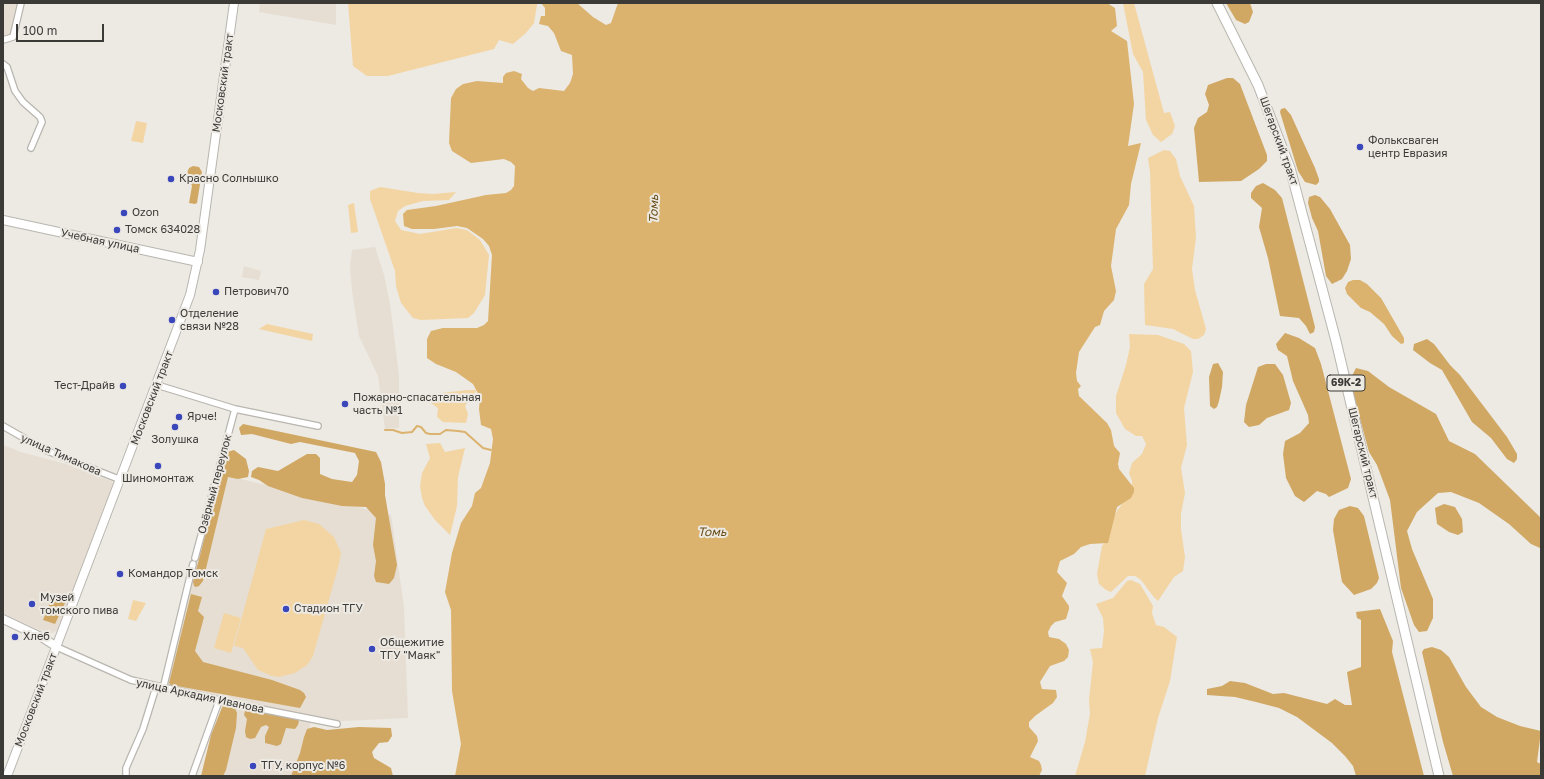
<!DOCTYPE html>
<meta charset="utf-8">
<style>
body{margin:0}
#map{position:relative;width:1544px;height:779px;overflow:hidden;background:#ede9e3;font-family:"Golos Text",sans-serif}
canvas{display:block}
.frame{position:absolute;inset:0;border:4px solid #3b3a37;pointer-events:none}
.scale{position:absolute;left:16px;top:24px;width:88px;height:18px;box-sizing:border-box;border:2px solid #3b3a37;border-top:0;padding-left:5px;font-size:12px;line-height:14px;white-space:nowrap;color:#3b3a37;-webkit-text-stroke:3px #ede9e3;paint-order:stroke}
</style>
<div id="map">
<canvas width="1544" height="779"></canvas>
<div class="frame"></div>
<div class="scale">100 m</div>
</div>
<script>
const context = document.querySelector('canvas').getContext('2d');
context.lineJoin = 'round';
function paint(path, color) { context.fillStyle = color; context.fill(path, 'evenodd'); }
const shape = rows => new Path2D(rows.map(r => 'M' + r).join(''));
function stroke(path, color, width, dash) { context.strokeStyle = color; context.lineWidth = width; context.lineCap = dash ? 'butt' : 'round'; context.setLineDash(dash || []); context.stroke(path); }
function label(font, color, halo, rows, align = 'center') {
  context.font = font + ' "Golos Text",sans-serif'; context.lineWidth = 4; context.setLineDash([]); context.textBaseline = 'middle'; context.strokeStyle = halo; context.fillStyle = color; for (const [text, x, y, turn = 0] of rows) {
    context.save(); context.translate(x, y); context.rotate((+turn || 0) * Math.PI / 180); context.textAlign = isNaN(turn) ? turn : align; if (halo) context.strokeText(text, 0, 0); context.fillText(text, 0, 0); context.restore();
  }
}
paint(shape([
 [3,3,20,3,12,36,3,38],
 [260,3,336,3,336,25,259,12],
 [375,247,384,275,390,304,399,375,399,428,385,429,378,376,359,336,352,291,350,266,352,250],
 [244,266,261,271,259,280,242,277],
 [3,445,21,452,66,464,116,483,58,630,52,633,39,630,3,613],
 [220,474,391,515,404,607,408,718,341,721,325,719,165,686],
 [236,707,311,722,295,776,215,776]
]), '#e6ded2');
paint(shape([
 [348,3,537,3,537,5,534,23,526,33,513,44,499,40,494,49,388,76,367,76,353,66],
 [1123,3,1134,3,1164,113,1170,112,1175,126,1172,134,1161,142,1153,135,1146,120,1143,72,1133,54],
 [136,121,147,123,143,143,131,141],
 [1164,150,1170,151,1176,159,1180,176,1194,206,1196,238,1192,269,1195,290,1206,329,1204,335,1198,339,1193,339,1173,329,1145,325,1144,284,1153,269,1150,172,1148,158],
 [380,187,418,193,433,194,456,192,449,200,423,201,405,206,398,211,395,221,401,230,420,234,456,228,467,230,480,240,489,255,485,295,474,313,468,318,421,320,413,318,401,303,396,286,395,271,370,199,370,191],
 [354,203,358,232,351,233,348,205],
 [267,324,313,334,312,341,259,329],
 [1129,334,1158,335,1184,344,1191,351,1193,372,1184,408,1187,445,1181,468,1185,493,1181,514,1181,529,1185,557,1183,571,1174,577,1158,601,1153,596,1141,580,1135,576,1128,576,1111,592,1106,590,1099,584,1097,574,1102,546,1109,536,1108,528,1117,511,1132,490,1132,481,1129,473,1132,463,1142,454,1146,444,1142,436,1136,436,1125,429,1116,413,1116,396,1126,365,1130,347],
 [467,390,477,390,465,406,468,414,466,423,443,422,437,417,438,408,431,403,433,394],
 [440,443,445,452,465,448,458,477,457,506,450,535,435,520,425,506,422,498,420,486,422,473,430,458,426,444],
 [304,520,319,524,334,537,341,553,339,564,313,656,307,665,295,673,279,677,272,676,258,670,243,648,234,646,266,529],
 [1131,580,1140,584,1153,606,1152,613,1156,625,1164,627,1177,637,1170,681,1158,718,1145,776,1075,776,1085,742,1090,714,1089,700,1093,662,1090,649,1102,648,1104,631,1103,618,1096,604,1113,598,1127,581],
 [133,600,146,603,136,621,128,619],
 [224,613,241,618,231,653,214,648]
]), '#f3d5a3');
paint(shape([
 [1226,3,1250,3,1253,12,1249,22,1245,24,1236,20],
 [1227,78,1233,78,1240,84,1267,155,1267,161,1259,169,1241,181,1199,182,1194,128,1198,118,1207,112,1209,105,1205,94,1208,85],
 [1285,108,1291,115,1315,168,1319,179,1319,182,1316,185,1305,182,1298,171,1280,112,1281,109],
 [193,166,199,167,202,172,197,203,195,204,189,203,192,186,187,173,189,168],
 [1263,183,1275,190,1282,198,1315,327,1314,332,1310,334,1306,326,1299,318,1280,316,1268,258,1259,227,1262,208,1251,198,1251,193,1256,186],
 [1315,195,1320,197,1330,209,1350,245,1351,259,1347,271,1342,279,1332,284,1326,276,1318,231,1312,218,1308,203,1309,197],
 [1285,333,1299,338,1315,348,1321,364,1351,479,1348,488,1329,497,1326,494,1317,491,1304,502,1295,496,1286,478,1283,454,1285,441,1300,433,1309,423,1308,415,1293,381,1287,356,1278,350,1276,344],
 [1427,339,1434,344,1450,365,1460,375,1507,437,1517,454,1517,459,1514,463,1507,459,1491,438,1472,422,1442,370,1430,363,1413,350,1414,344],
 [1218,363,1223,372,1222,387,1219,401,1217,407,1214,409,1210,406,1209,377,1213,364],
 [1266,364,1275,364,1283,375,1291,403,1289,410,1267,418,1259,425,1249,427,1244,422,1246,405,1258,367],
 [1356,368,1368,371,1389,387,1436,414,1449,441,1475,454,1541,518,1540,548,1531,544,1509,524,1479,503,1451,492,1438,493,1417,512,1407,531,1412,549,1433,599,1433,618,1427,631,1419,632,1414,625,1401,588,1390,500,1377,465,1369,452,1352,389,1352,376],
 [243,424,376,452,381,462,385,484,385,495,397,565,394,578,389,584,376,582,374,576,376,561,373,545,376,518,366,507,342,506,302,498,268,486,259,480,251,477,252,471,258,467,278,471,307,454,316,454,320,458,320,474,332,479,352,482,357,475,359,461,355,453,300,442,291,444,252,434,241,435,239,428],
 [234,450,246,459,249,471,248,477,238,479,228,477,203,581,199,586,196,587,194,586,193,582,227,452],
 [1444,504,1455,507,1462,519,1463,532,1458,535,1449,532,1437,524,1435,508],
 [1350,506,1358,508,1364,516,1379,578,1377,583,1371,589,1354,595,1342,582,1333,530,1334,519,1339,510],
 [191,594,202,597,198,611,204,617,195,651,203,662,272,680,300,690,304,693,306,697,300,708,171,685,169,683],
 [52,598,65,603,55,624,43,620],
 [1380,609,1393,641,1392,652,1424,776,1356,776,1353,766,1345,756,1332,743,1297,717,1279,708,1256,702,1235,697,1207,695,1207,689,1222,686,1230,681,1245,683,1273,694,1284,693,1327,704,1335,699,1345,705,1352,705,1347,672,1361,667,1361,620,1357,618,1356,612],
 [1432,647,1441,650,1449,657,1466,687,1481,707,1497,717,1520,726,1541,731,1537,762,1541,764,1541,776,1453,776,1443,742,1422,652,1424,649],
 [223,705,235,708,237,713,236,728,226,770,223,776,201,776,211,735],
 [248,709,296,718,299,721,298,725,295,729,286,728,281,744,277,746,265,743,265,736,269,727,266,725,261,727,255,738,250,739,246,737,245,731,247,719,244,715,245,711],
 [314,727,327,730,359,727,391,728,392,736,388,742,379,743,372,752,374,758,391,768,393,776,291,776,300,753,304,737,307,729]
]), '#d0a863');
paint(shape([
 [541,3,577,3,593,17,606,25,611,23,618,3,1107,3,1115,8,1117,26,1111,31,1127,41,1134,104,1128,146,1141,143,1131,184,1129,205,1116,229,1111,266,1116,291,1114,300,1104,311,1100,325,1095,327,1079,352,1076,373,1077,381,1081,386,1078,389,1079,396,1107,423,1111,430,1114,446,1120,453,1118,464,1119,469,1134,488,1134,492,1131,498,1117,507,1108,543,1090,544,1081,547,1074,554,1060,561,1057,572,1067,583,1062,596,1069,606,1069,609,1066,619,1055,622,1051,626,1048,632,1049,637,1059,639,1066,644,1069,650,1068,657,1064,661,1050,666,1040,682,1042,689,1056,690,1057,697,1053,703,1035,716,1029,722,1029,727,1037,736,1038,741,1030,757,1039,761,1041,765,1042,770,1039,776,455,776,461,744,452,691,451,610,445,592,452,553,461,523,472,506,475,493,481,488,490,463,493,439,491,429,481,425,479,409,480,397,473,384,456,372,436,364,427,358,427,339,431,331,443,328,477,328,484,325,488,321,492,255,489,246,483,239,467,228,457,226,434,229,412,229,404,226,403,214,407,210,436,206,486,195,506,193,511,190,514,186,515,166,511,162,504,159,471,163,452,151,449,143,451,98,456,89,463,84,477,81,503,83,503,77,506,73,514,71,522,74,521,79,528,88,533,91,539,88,564,91,570,83,573,74,572,55,561,51,554,33,548,26,539,24,541,16,545,16,545,8],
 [1353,280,1360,280,1367,284,1381,298,1404,338,1404,343,1401,344,1392,336,1384,324,1370,312,1361,308,1347,294,1345,288,1348,282]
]), '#dbb36e');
stroke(shape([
 [385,430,393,430,402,433,412,432,417,426,421,427,426,433,430,434,440,434,446,430,458,431,465,432,483,448,491,450]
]), '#dbb36e', 2);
const street = shape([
 [3,40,13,37,21,3],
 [3,64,7,67,15,91,23,102,40,117,42,122,31,148],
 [157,385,235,409,318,426],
 [3,426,45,450,121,480],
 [195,558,235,409],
 [57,647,131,680,241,705,337,724],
 [163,689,193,564],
 [126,776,126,768,143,729,156,687],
 [192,776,219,701]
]);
const secondary = shape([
 [3,220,198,262],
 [3,619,43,638,57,647],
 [7,776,190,295,200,250,234,3]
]);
const primary = shape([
 [1217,3,1258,85,1290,168,1336,341,1439,776]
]);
stroke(street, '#b9b6b0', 8);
stroke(secondary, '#b9b6b0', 10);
stroke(primary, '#b9b6b0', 11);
stroke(street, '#fff', 5.5);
stroke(secondary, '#fff', 8);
stroke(primary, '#fff', 9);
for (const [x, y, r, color] of [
 [1360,147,4,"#3a47ba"],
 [171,179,4,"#3a47ba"],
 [124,213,4,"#3a47ba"],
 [117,230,4,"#3a47ba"],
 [216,292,4,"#3a47ba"],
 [172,320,4,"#3a47ba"],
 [123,386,4,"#3a47ba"],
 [345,404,4,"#3a47ba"],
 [179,417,4,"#3a47ba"],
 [175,427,4,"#3a47ba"],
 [158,466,4,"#3a47ba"],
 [120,574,4,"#3a47ba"],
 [32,604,4,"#3a47ba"],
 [286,609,4,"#3a47ba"],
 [15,637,4,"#3a47ba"],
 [372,649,4,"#3a47ba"],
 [253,766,4,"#3a47ba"]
]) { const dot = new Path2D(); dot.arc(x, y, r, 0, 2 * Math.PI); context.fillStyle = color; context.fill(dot); stroke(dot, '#ede9e3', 1.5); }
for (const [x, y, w] of [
 [1346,383,38]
]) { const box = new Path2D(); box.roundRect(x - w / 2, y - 8, w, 16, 3); context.fillStyle = '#ede9e3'; context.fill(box); stroke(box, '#3b3a37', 1); }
label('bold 10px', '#3b3a37', null, [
 ["69К-2",1346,383]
]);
label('11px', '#3b3a37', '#ede9e3', [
 ["Московский тракт",223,83,-82],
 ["Шегарский тракт",1279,141,70],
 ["Учебная улица",100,241,12],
 ["Московский тракт",152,398,-69],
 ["Шегарский тракт",1363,453,76],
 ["улица Тимакова",61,455,24],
 ["Озёрный переулок",215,484,-75],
 ["улица Аркадия Иванова",200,696,12],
 ["Московский тракт",36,700,-69]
]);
label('11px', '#3b3a37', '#ede9e3', [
 ["Фольксваген",1368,141],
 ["центр Евразия",1368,154],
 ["Красно Солнышко",179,179],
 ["Ozon",132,213],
 ["Томск 634028",125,230],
 ["Петрович70",224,292],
 ["Отделение",180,314],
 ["связи №28",180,327],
 ["Тест-Драйв",115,386,"right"],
 ["Пожарно-спасательная",353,398],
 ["часть №1",353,411],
 ["Ярче!",187,417],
 ["Золушка",175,440,"center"],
 ["Шиномонтаж",158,479,"center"],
 ["Командор Томск",128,574],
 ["Музей",40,598],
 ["томского пива",40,611],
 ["Стадион ТГУ",294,609],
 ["Хлеб",23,637],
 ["Общежитие",380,643],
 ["ТГУ \"Маяк\"",380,656],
 ["ТГУ, корпус №6",261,766]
], 'left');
label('italic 12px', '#694d19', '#ede9e3', [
 ["Томь",654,209,-88],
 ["Томь",712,532]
]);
</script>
